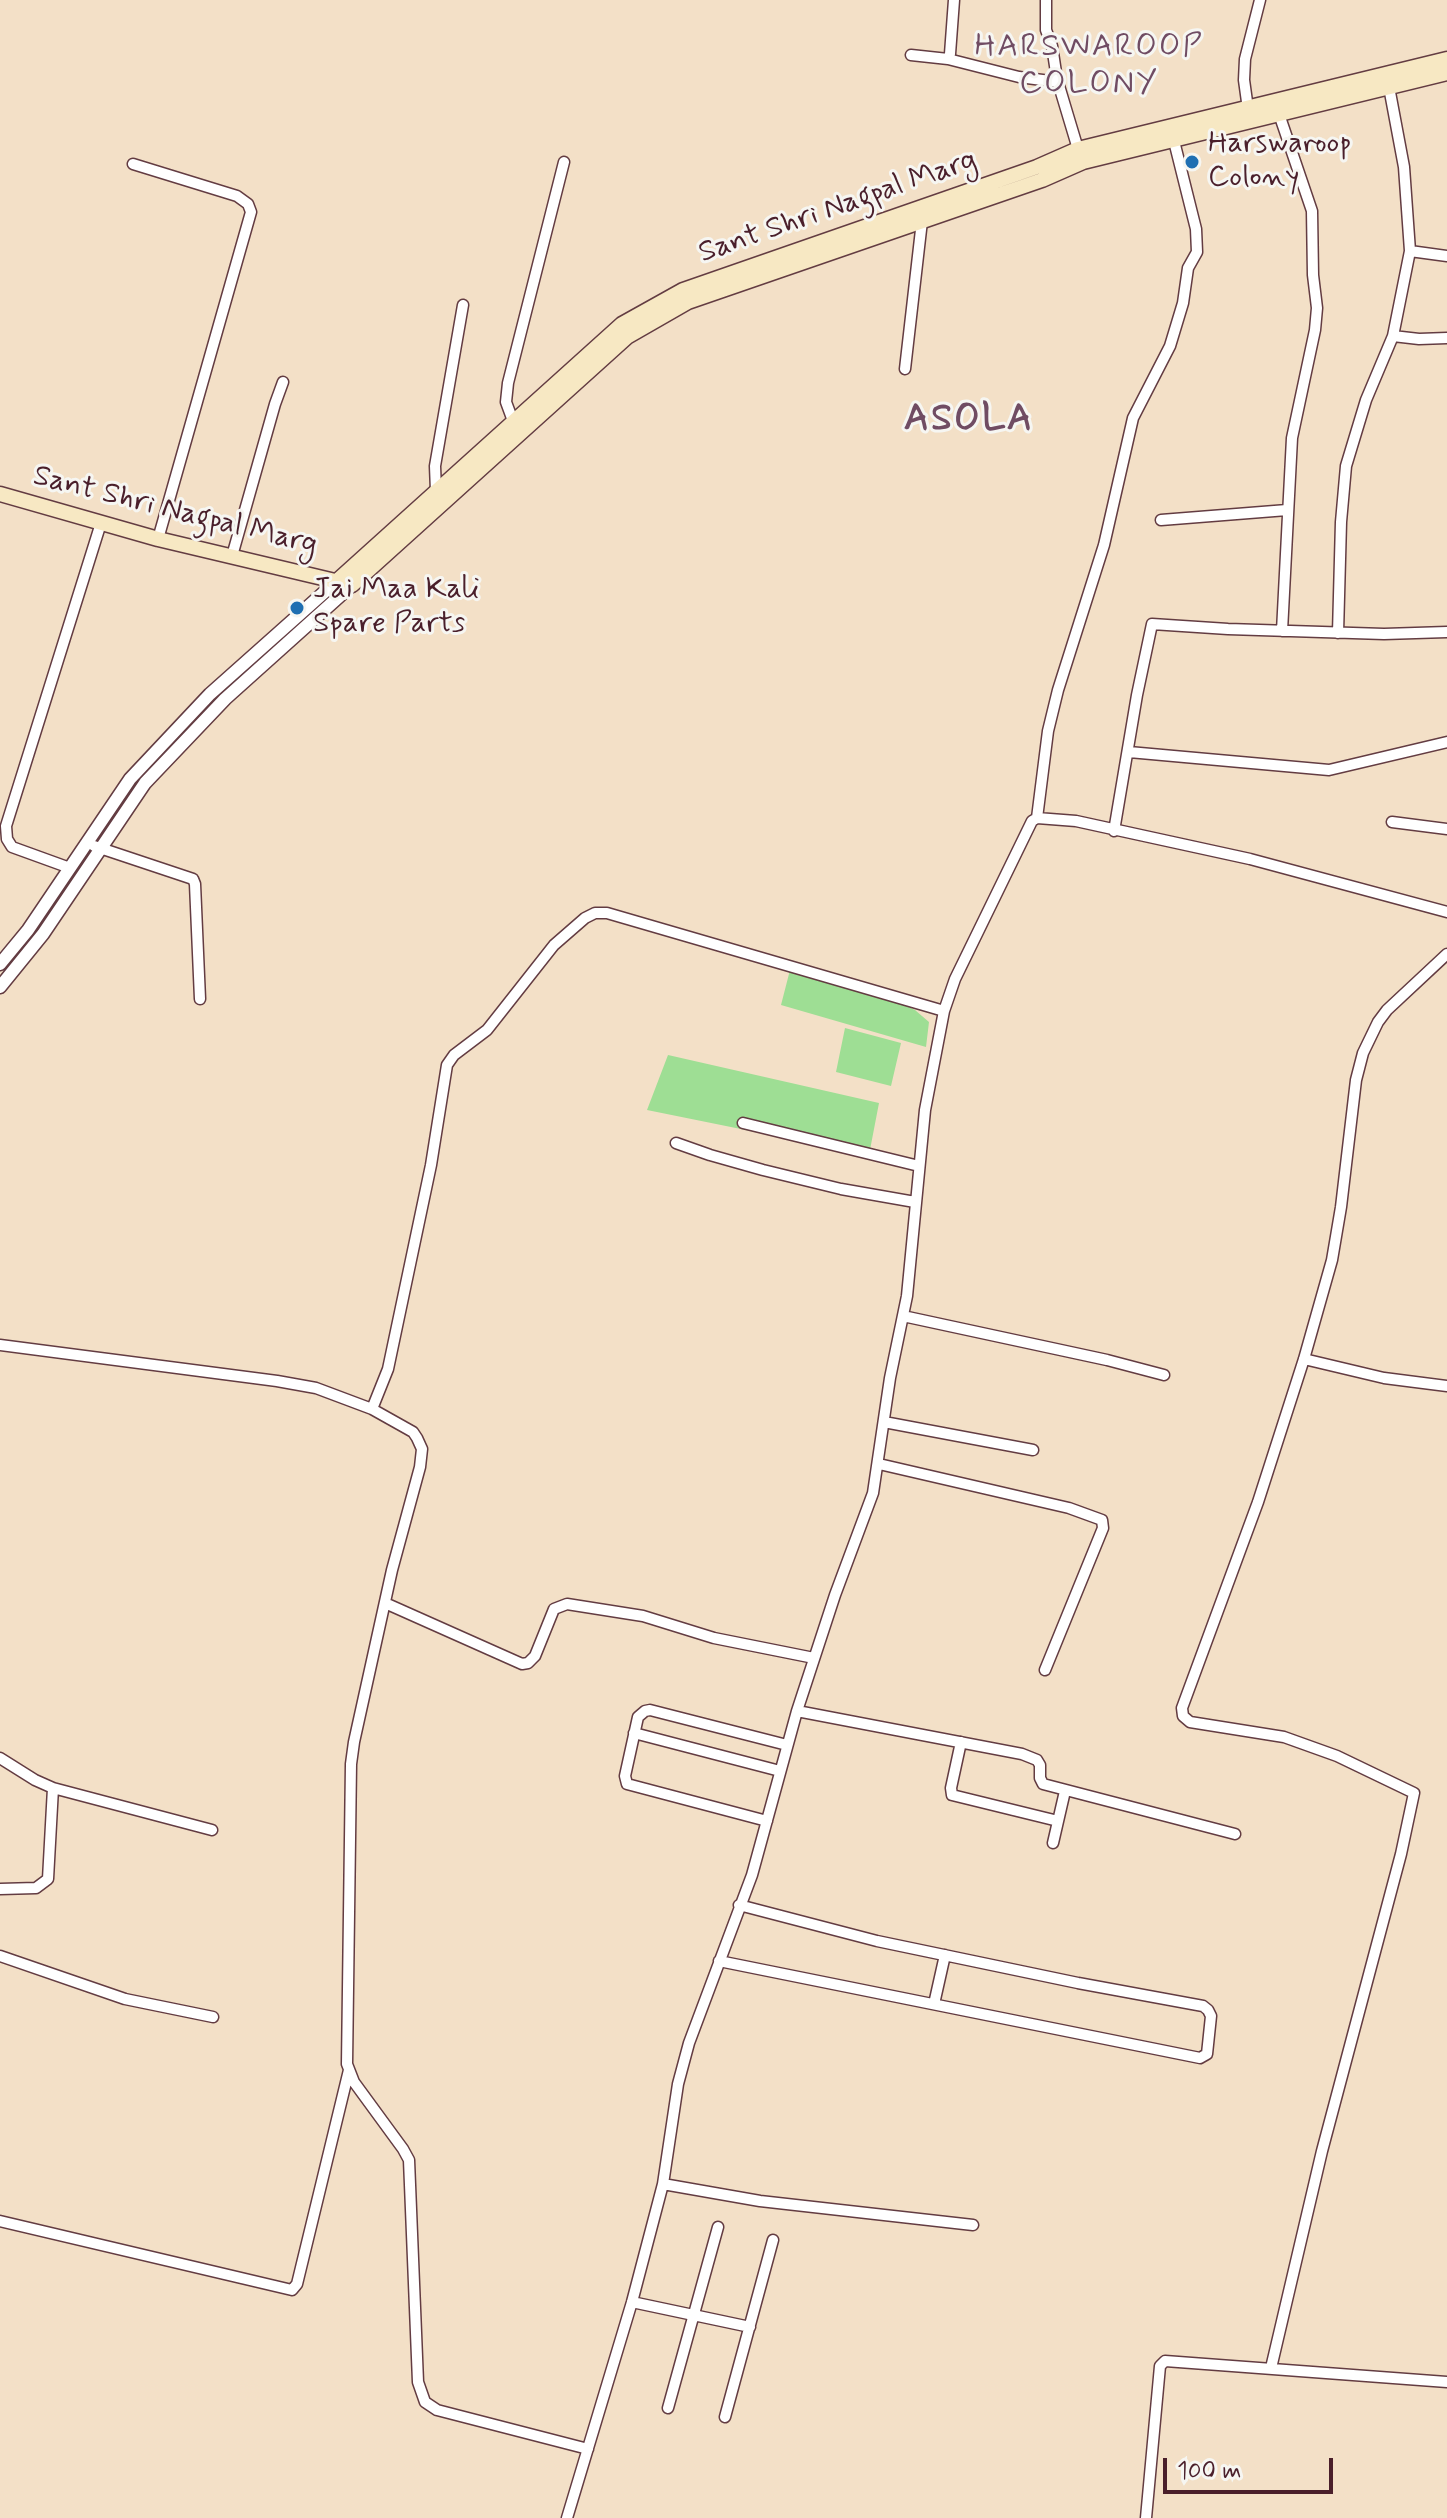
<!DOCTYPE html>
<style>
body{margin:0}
#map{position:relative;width:1447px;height:2518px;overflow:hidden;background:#f3e0c7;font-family:Mynerve,sans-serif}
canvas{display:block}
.scale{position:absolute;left:1163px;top:2458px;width:170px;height:36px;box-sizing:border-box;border:4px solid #4a1f2b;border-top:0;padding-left:10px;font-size:24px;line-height:28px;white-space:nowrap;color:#4a1f2b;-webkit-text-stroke:6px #f6f6f2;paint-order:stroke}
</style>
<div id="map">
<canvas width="1447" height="2518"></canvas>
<div class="scale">100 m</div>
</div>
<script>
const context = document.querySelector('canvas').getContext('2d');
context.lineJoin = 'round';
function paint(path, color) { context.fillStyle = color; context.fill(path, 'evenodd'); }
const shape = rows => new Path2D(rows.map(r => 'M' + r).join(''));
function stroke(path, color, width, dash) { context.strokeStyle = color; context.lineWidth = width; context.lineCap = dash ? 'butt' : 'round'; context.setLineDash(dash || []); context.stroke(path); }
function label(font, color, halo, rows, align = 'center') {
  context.font = font + ' Mynerve,sans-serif'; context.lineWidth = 6; context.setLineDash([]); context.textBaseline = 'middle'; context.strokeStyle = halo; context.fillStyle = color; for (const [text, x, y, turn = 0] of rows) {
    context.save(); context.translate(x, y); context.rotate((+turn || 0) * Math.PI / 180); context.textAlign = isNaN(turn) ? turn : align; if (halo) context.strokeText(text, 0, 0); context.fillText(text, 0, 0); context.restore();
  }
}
paint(shape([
 [790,970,897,1001,915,1010,929,1022,926,1047,781,1005],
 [845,1028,901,1043,891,1086,836,1072],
 [668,1055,879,1103,869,1155,647,1110]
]), '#9ede94');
const minor = shape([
 [1046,0,1046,30,1052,46,1057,79,1078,149],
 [911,55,948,59,950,54,954,0],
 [948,59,1019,77,1058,82],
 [1248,109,1244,80,1245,59,1260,0],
 [1279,114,1312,211,1313,275,1317,308,1315,330,1292,438,1282,631],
 [133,164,237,196,248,204,251,212,158,539],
 [1410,251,1447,256],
 [1393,336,1419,339,1447,338],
 [905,369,922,221],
 [513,421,506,402,508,383,564,162],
 [436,491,435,466,463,305],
 [1161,520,1287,510],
 [232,556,275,404,283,382],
 [1338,633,1341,522,1346,466,1366,400,1393,336,1410,251,1404,167,1389,87],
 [1129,752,1329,770,1447,742],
 [1037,818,1076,821,1250,859,1447,912],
 [1392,822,1447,829],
 [1114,831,1137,695,1152,624,1228,629,1384,634,1447,632],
 [94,846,193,879,195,884,200,999],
 [70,868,12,847,7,839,6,826,101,523],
 [944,1011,955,979,1032,821,1037,818,1048,731,1058,690,1104,545,1133,418,1170,346,1183,303,1188,268,1197,252,1196,229,1174,141],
 [743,1123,919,1166],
 [676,1143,710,1155,763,1170,841,1189,915,1202],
 [903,1316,1107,1360,1164,1375],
 [0,1345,277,1381,316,1388,372,1409,413,1432,417,1438,422,1449,420,1467,392,1570,354,1742,351,1764,347,2064,354,2082,403,2149,409,2160,418,2382,425,2402,437,2410,588,2449],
 [1304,1359,1384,1378,1447,1386],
 [372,1409,388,1369,431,1165,447,1065,454,1055,487,1030,554,945,585,918,595,913,607,913,944,1011,925,1110,907,1296,890,1378,873,1493,835,1595,797,1711,752,1875,689,2043,678,2084,663,2184,632,2302,567,2518],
 [884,1422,1033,1450],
 [879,1464,1069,1508,1102,1520,1103,1528,1045,1670],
 [385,1603,522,1664,528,1663,535,1656,554,1609,567,1604,643,1616,714,1638,814,1658],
 [797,1711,1022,1754,1037,1760,1040,1765,1040,1778,1043,1784,1235,1834],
 [634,1733,780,1771],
 [961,1742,951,1788,952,1795,1058,1821],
 [0,1758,35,1780,53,1788,212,1830],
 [767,1821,627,1784,625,1776,638,1717,645,1711,650,1710,787,1745],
 [1053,1843,1065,1791],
 [0,1889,36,1888,48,1879,53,1788],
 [0,1956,125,1999,213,2017],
 [719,1961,1200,2058,1207,2054,1211,2016,1208,2010,1203,2006,1078,1983,877,1941,739,1905],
 [934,2004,945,1955],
 [663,2184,760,2201,973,2225],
 [0,2221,292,2290,297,2284,349,2070],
 [632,2302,750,2327],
 [1271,2368,1322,2151,1401,1854,1414,1793,1337,1756,1284,1737,1190,1722,1183,1716,1182,1708,1258,1502,1304,1359,1332,1260,1341,1207,1356,1080,1363,1053,1378,1022,1387,1010,1447,954],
 [668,2408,718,2227],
 [725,2417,773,2240],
 [1146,2518,1160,2366,1165,2361,1447,2382]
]);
const tertiary = shape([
 [0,964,28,930,130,779,210,694,338,580],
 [0,987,43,934,145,783,225,699,352,585]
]);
const secondary = shape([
 [0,494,158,539,352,585,627,337,688,302,1042,180,1083,162,1447,73],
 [338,580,622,324,683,290,1037,167,1078,149,1447,59]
]);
stroke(minor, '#633c42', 13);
stroke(tertiary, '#633c42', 15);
stroke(secondary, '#633c42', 17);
stroke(minor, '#fff', 10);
stroke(tertiary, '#fff', 12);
stroke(secondary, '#f7e8c3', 14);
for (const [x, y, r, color] of [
 [1192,162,8,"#1f6fb2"],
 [297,608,8,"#1f6fb2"]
]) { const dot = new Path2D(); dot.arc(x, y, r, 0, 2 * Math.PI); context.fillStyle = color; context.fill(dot); stroke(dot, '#f6f6f2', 3); }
label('30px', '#4a1f2b', '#f6f6f2', [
 ["Harswaroop",1208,145],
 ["Colony",1208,179],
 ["Jai Maa Kali",313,591],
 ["Spare Parts",313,625]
], 'left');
label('30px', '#4a1f2b', '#f6f6f2', [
 ["Sant Shri Nagpal Marg",838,208,-19],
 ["Sant Shri Nagpal Marg",175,512,14]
]);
context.letterSpacing = '2px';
label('32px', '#704c63', '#f6f6f2', [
 ["HARSWAROOP",1089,48],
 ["COLONY",1089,85]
]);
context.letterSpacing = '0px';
context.letterSpacing = '2px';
label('bold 38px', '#704c63', '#f6f6f2', [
 ["ASOLA",969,421]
]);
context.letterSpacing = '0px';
</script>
